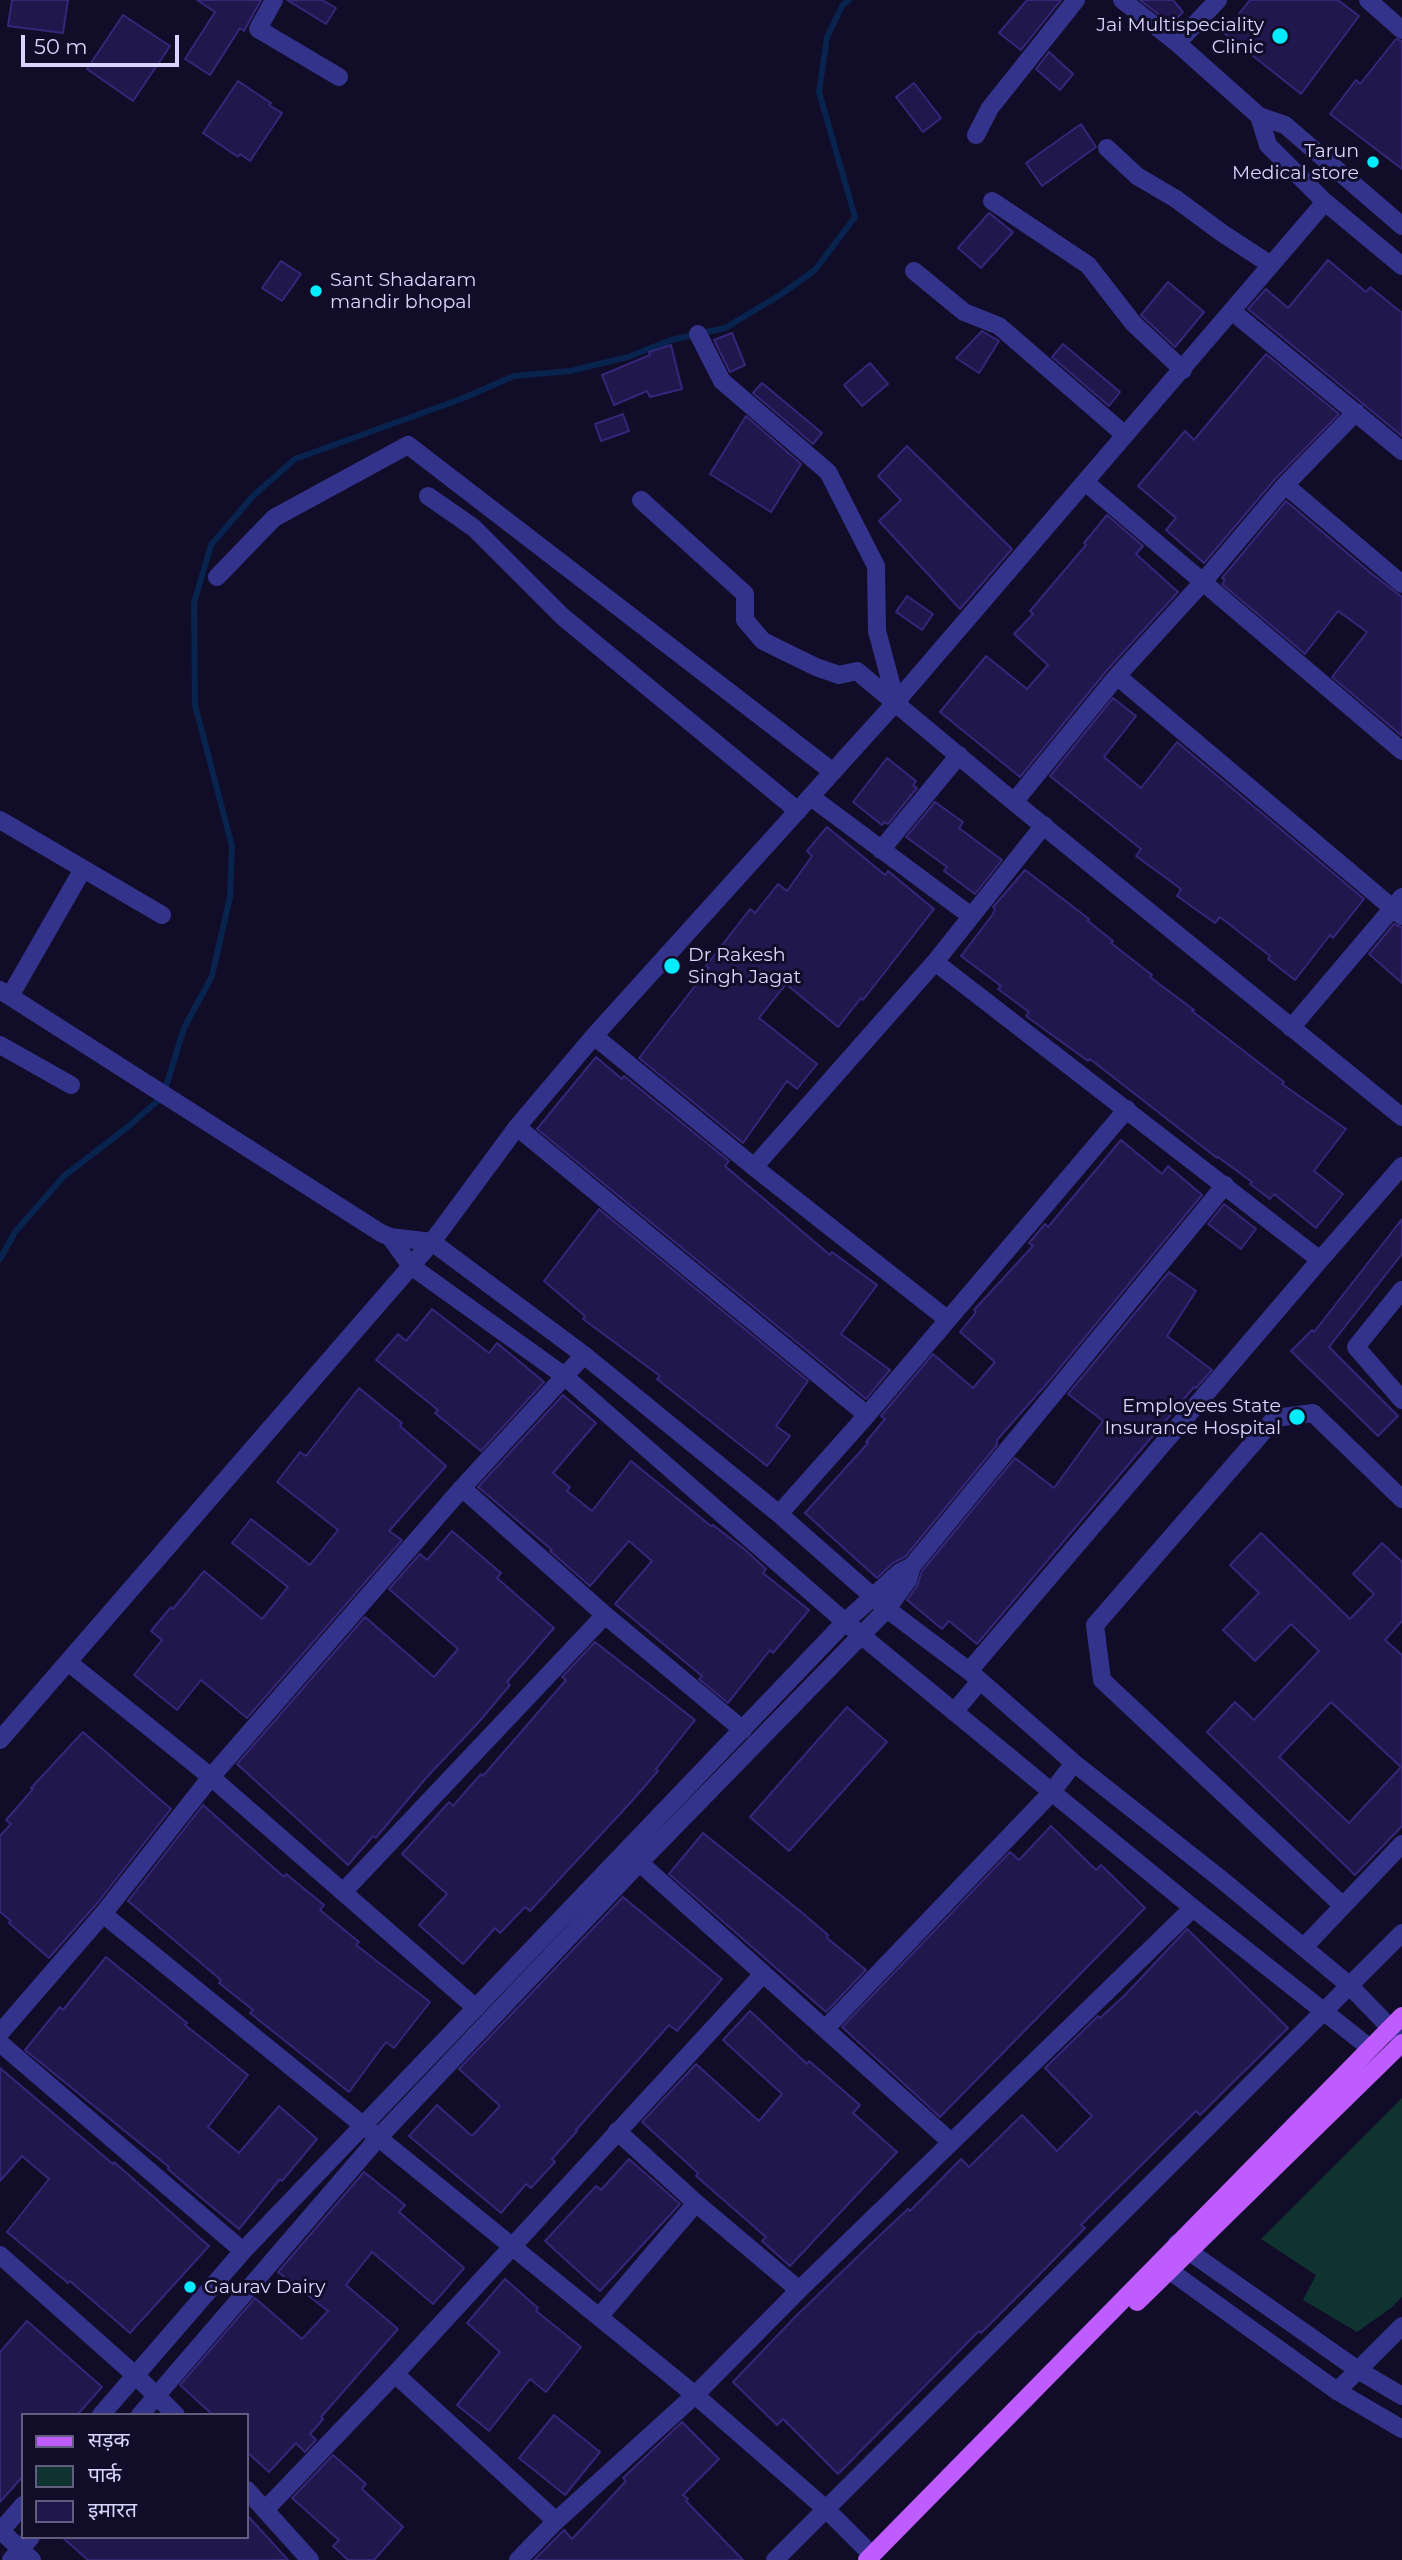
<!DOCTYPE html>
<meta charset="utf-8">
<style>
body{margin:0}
#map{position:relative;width:1402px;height:2560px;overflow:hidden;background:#110d29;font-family:Montserrat,"Noto Sans Devanagari",sans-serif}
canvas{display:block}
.legend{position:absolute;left:21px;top:2413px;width:228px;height:126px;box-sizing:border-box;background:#110d29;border:2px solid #615d7f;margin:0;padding:9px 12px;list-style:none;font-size:21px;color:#d8d5ff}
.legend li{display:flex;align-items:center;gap:14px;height:35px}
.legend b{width:35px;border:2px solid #615d7f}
.scale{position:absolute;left:21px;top:35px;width:158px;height:32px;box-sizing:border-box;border:4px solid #d8d5ff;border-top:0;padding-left:9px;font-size:21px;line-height:24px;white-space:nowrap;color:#d8d5ff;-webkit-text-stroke:5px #110d29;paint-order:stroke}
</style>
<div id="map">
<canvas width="1402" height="2560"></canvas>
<ul class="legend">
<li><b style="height:9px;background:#be5cff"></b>सड़क</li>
<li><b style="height:19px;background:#0f3331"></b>पार्क</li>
<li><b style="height:19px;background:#20174c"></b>इमारत</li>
</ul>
<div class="scale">50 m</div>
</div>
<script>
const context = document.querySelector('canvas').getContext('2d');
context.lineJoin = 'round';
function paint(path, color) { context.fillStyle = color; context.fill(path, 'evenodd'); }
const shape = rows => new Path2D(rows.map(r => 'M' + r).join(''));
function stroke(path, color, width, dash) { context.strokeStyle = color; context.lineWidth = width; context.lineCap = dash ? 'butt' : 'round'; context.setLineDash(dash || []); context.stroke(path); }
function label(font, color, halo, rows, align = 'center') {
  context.font = font + ' Montserrat,sans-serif'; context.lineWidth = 6; context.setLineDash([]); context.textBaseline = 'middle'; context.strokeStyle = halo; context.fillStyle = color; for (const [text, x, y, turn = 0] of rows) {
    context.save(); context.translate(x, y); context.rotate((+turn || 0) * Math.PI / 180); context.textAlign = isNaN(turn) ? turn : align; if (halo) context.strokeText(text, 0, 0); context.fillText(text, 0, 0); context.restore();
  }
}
paint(shape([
 [1402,2098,1402,2297,1391,2308,1357,2332,1303,2300,1316,2275,1261,2239]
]), '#0f3331');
stroke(shape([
 [0,1259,15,1232,64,1176,129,1126,163,1096,184,1028,212,976,230,897,232,846,195,705,194,603,211,545,253,496,295,459,461,399,514,376,570,371,628,357,671,340,725,328,780,295,815,270,855,217,819,92,827,37,842,6,849,0]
]), '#07234e', 6);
const building = shape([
 [12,0,68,0,63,33,8,26,12,0],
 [197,0,261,0,244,31,240,28,210,75,185,59,215,12,197,0],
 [287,0,322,0,336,8,326,24,287,0],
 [1027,0,1061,0,1021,50,999,33,1027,0],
 [1140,0,1173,0,1183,12,1171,24,1140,0],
 [1250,0,1338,0,1359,16,1301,94,1224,33,1250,0],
 [123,15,170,46,133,101,87,69,123,15],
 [1396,39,1402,41,1402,169,1330,114,1356,80,1360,84,1396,39],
 [1049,52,1073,74,1060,90,1036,69,1049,52],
 [238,81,271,103,269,105,282,113,250,161,240,154,238,157,203,133,238,81],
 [914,83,941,118,923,132,896,97,914,83],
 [1081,124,1096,147,1042,186,1026,163,1081,124],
 [989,213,1013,232,981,268,958,248,989,213],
 [1328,260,1366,292,1370,287,1402,313,1402,436,1248,309,1266,289,1288,308,1328,260],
 [281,261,301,274,282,301,262,288,281,261],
 [1168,282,1204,312,1175,347,1141,315,1168,282],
 [982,331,999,341,979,373,956,358,982,331],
 [732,333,745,365,730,372,714,340,732,333],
 [1063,344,1120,392,1109,406,1052,357,1063,344],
 [671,345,682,389,650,397,647,391,614,405,602,375,650,355,649,352,671,345],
 [1266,354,1339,414,1276,478,1204,563,1166,530,1176,518,1138,486,1185,431,1194,440,1266,354],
 [870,363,888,384,862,406,844,385,870,363],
 [762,383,822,433,813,444,753,393,762,383],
 [623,414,629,431,601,441,595,424,623,414],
 [746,416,801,464,771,512,710,474,746,416],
 [907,446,1012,549,960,609,879,521,901,500,878,476,907,446],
 [1286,501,1372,574,1402,597,1402,736,1332,677,1367,632,1338,611,1305,654,1222,584,1225,580,1222,578,1286,501],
 [1107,515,1143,546,1136,554,1178,592,1108,669,1020,777,940,712,986,656,1027,689,1048,665,1014,634,1033,614,1030,611,1086,545,1084,543,1107,515],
 [907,596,933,614,922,630,896,612,907,596],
 [1113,698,1136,716,1104,757,1141,788,1177,742,1364,899,1333,938,1330,935,1295,980,1268,959,1270,956,1220,917,1215,923,1177,896,1181,889,1136,856,1141,849,1050,776,1113,698],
 [887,758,916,781,913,786,917,788,888,824,884,822,882,825,853,802,887,758],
 [935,802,963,822,959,828,1002,860,975,894,944,871,947,867,906,837,935,802],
 [827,827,885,875,888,871,934,909,863,1000,861,998,838,1027,786,984,759,1018,817,1064,797,1089,787,1081,743,1143,639,1058,709,968,706,966,750,909,755,913,778,884,787,891,812,856,807,851,827,827],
 [1025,870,1089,919,1088,921,1113,941,1111,943,1152,975,1150,977,1194,1010,1192,1011,1284,1082,1282,1084,1346,1129,1314,1171,1343,1194,1316,1228,1274,1194,1270,1199,1250,1184,1252,1182,1218,1157,1217,1158,1090,1059,1088,1061,1026,1016,1029,1012,998,989,1001,986,961,956,993,914,995,909,993,907,1025,870],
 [1394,924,1402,927,1402,983,1369,954,1394,924],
 [596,1057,622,1079,624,1076,729,1161,725,1166,830,1255,832,1252,877,1285,841,1334,890,1370,866,1399,537,1129,596,1057],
 [1121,1140,1162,1174,1168,1166,1202,1195,1050,1380,997,1440,997,1445,905,1557,893,1563,877,1578,805,1513,868,1443,866,1442,885,1419,881,1416,933,1354,973,1388,995,1362,960,1332,976,1312,974,1310,1033,1246,1029,1243,1045,1224,1048,1227,1121,1140],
 [1224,1204,1256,1229,1241,1249,1208,1224,1224,1204],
 [599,1209,808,1381,776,1426,790,1436,767,1466,657,1379,660,1376,583,1319,585,1316,544,1281,599,1209],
 [1402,1219,1402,1254,1329,1347,1398,1416,1378,1436,1291,1351,1312,1330,1314,1332,1402,1219],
 [1169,1272,1196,1291,1167,1336,1212,1370,1196,1388,1194,1387,977,1644,949,1621,942,1629,907,1600,917,1586,922,1571,1015,1458,1054,1488,1103,1421,1068,1394,1169,1272],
 [432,1309,489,1353,497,1343,544,1382,481,1451,435,1413,438,1410,376,1360,398,1334,406,1341,432,1309],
 [359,1388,402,1423,400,1426,446,1466,389,1531,402,1540,247,1718,201,1680,177,1710,134,1675,162,1640,151,1631,171,1607,173,1609,204,1571,262,1619,288,1587,232,1543,251,1519,310,1565,338,1530,277,1482,300,1452,306,1456,359,1388],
 [563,1395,596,1423,553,1473,570,1487,567,1491,592,1511,631,1461,711,1526,713,1525,743,1548,766,1569,763,1573,809,1610,773,1653,770,1650,728,1703,699,1679,702,1676,615,1604,652,1561,629,1541,590,1586,550,1551,552,1550,478,1487,563,1395],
 [452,1531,501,1573,497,1578,554,1628,507,1682,510,1685,478,1723,426,1778,379,1834,376,1838,373,1836,348,1865,237,1764,365,1617,434,1677,458,1649,389,1589,420,1554,427,1560,452,1531],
 [1261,1533,1350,1619,1374,1594,1353,1574,1382,1543,1402,1562,1402,1621,1385,1640,1402,1655,1402,1826,1355,1875,1207,1732,1235,1702,1254,1720,1319,1651,1291,1624,1255,1661,1223,1630,1259,1593,1230,1565,1261,1533],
 [1331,1702,1401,1767,1349,1823,1279,1757,1331,1702],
 [595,1642,695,1720,656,1769,658,1771,631,1802,530,1911,525,1907,500,1933,495,1928,463,1964,419,1925,447,1894,402,1854,449,1802,453,1806,481,1774,483,1776,566,1680,562,1677,595,1642],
 [847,1707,887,1742,789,1851,750,1817,847,1707],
 [83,1732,171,1809,99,1901,49,1958,9,1923,11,1921,0,1912,0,1836,11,1824,6,1820,33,1789,31,1788,83,1732],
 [203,1805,284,1877,286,1874,324,1905,320,1910,359,1942,356,1945,430,2002,394,2048,386,2042,349,2092,250,2013,253,2010,219,1983,221,1980,128,1901,203,1805],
 [1051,1826,1096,1870,1101,1865,1145,1908,940,2117,842,2027,1010,1852,1019,1860,1051,1826],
 [703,1833,800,1911,828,1935,827,1938,866,1970,826,2012,669,1874,703,1833],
 [623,1897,722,1979,677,2031,669,2025,576,2130,577,2131,552,2159,555,2162,531,2188,526,2184,501,2213,409,2136,437,2105,472,2136,500,2106,459,2069,623,1897],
 [1187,1929,1288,2028,1200,2115,1196,2111,1114,2192,1081,2225,1085,2228,1035,2279,981,2333,979,2331,838,2474,783,2419,777,2425,733,2382,796,2316,877,2238,908,2209,910,2211,961,2159,969,2167,1022,2115,1057,2151,1092,2116,1045,2068,1098,2016,1100,2018,1125,1995,1187,1929],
 [106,1957,187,2023,185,2025,248,2075,208,2127,239,2153,279,2106,317,2139,282,2181,280,2179,239,2229,199,2196,168,2169,169,2167,25,2050,60,2007,63,2010,106,1957],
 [750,2011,807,2064,809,2061,860,2105,853,2113,897,2152,790,2266,762,2241,766,2237,696,2176,698,2173,642,2122,696,2064,759,2121,782,2094,723,2040,750,2011],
 [0,2068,113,2164,114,2162,209,2246,130,2333,70,2281,68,2283,7,2232,49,2179,22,2156,0,2181,0,2068],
 [629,2159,680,2204,600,2291,545,2241,596,2186,601,2190,629,2159],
 [364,2172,405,2205,399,2212,464,2268,433,2304,372,2252,346,2285,398,2329,321,2417,323,2419,310,2434,316,2440,305,2452,296,2443,269,2472,247,2452,247,2415,213,2415,180,2385,255,2298,302,2339,328,2311,278,2272,364,2172],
 [505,2279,538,2308,536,2311,581,2347,546,2392,530,2379,489,2431,457,2405,500,2352,467,2323,505,2279],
 [27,2321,102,2387,77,2415,23,2415,23,2476,0,2502,0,2352,27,2321],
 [554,2415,600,2452,565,2495,519,2458,554,2415],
 [682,2422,719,2459,683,2495,688,2499,686,2501,743,2560,534,2560,564,2530,572,2539,626,2481,623,2478,682,2422],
 [333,2455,366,2484,362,2489,403,2527,374,2560,348,2560,333,2546,339,2540,292,2498,333,2455],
 [247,2515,288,2560,88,2560,62,2537,247,2537,247,2515]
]);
paint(building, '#20174c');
stroke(building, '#35267a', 2);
stroke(shape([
 [274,0,258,29,339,77],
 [1122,0,1177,43],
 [1218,0,1177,43,1259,116,1285,125,1402,226],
 [1368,0,1402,30],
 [1259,116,1268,145,1325,202,1402,266],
 [976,135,990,108,1076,0],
 [1107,148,1137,176,1176,199,1222,233,1271,265],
 [992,201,1088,265,1133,323,1183,370],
 [914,271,964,312,999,326,1125,435],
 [1233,312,1402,451],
 [698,334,722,381,828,472,876,566,877,631,896,702],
 [1085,482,1402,751],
 [1285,485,1402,584],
 [428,496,474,528,563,617,798,811],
 [641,500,745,594,745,620,763,641,816,667,839,675,857,671,1014,802,1402,1117],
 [217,577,274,518,408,445,833,772],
 [1117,676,1402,916],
 [811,797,971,916],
 [1014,802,1117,676,1202,583,1285,485,1356,412],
 [0,820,162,915],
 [881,850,959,755],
 [935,962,1320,1260],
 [0,990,381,1233,390,1237,432,1242,584,1355,779,1514,887,1609,969,1671,1074,1763,1222,1880,1349,1985,1402,2040],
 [10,996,83,869],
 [1291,1028,1402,897],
 [594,1036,754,1167,947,1319],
 [0,1045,71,1085],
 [517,1127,867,1415],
 [754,1167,935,962,1044,825],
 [390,1237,411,1266,563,1375,845,1622,1193,1908,1370,2048],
 [1402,1290,1356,1347,1402,1400],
 [462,1488,605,1615,743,1730],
 [779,1514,867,1415,1127,1109],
 [68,1662,211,1777,476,2008],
 [969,1671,1320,1260,1402,1166],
 [954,1712,980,1681],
 [0,1740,432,1242,517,1127,594,1036,896,702,1325,202],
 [631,1855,951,2142],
 [344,1891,605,1615],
 [1343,1906,1102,1680,1095,1625,1275,1418,1313,1413,1402,1499],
 [103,1914,695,2395,827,2510,872,2555],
 [1304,1947,1402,1844],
 [825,2029,1051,1793,1074,1763],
 [0,2033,103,1914,211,1777,462,1488,584,1355],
 [0,2043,243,2251],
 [617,2131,696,2203],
 [1177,2243,1358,2370,1402,2396],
 [0,2255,135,2375,176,2415],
 [1159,2263,1337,2391,1402,2429],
 [599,2317,696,2203,799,2290],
 [395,2374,556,2521],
 [1337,2391,1402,2326],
 [101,2415,243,2251,845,1622,900,1572,912,1566],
 [140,2415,379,2137,640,1862,887,1609,908,1580,912,1566,1225,1185],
 [247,2490,310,2560],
 [265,2510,395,2374,763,1974],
 [0,2530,32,2560],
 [0,2532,23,2505],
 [11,2560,31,2537],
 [518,2560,556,2521,695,2395,799,2290,1193,1908],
 [775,2560,1402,1933]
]), '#34338c', 18);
stroke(shape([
 [1137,2302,1402,2043],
 [867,2560,1402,2016]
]), '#be5cff', 18);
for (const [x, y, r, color] of [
 [1280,36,9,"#01ecff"],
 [1373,162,7,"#01ecff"],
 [316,291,7,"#01ecff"],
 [672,966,9,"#01ecff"],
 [1297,1417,9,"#01ecff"],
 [190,2287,7,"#01ecff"]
]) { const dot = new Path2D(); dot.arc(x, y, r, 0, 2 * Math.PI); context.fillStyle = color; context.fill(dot); stroke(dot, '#110d29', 2.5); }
label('19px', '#d8d5ff', '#110d29', [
 ["Jai Multispeciality",1264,25],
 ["Clinic",1264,47],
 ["Tarun",1359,151],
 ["Medical store",1359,173],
 ["Sant Shadaram",330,280,"left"],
 ["mandir bhopal",330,302,"left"],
 ["Dr Rakesh",688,955,"left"],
 ["Singh Jagat",688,977,"left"],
 ["Employees State",1281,1406],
 ["Insurance Hospital",1281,1428],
 ["Gaurav Dairy",204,2287,"left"]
], 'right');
</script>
